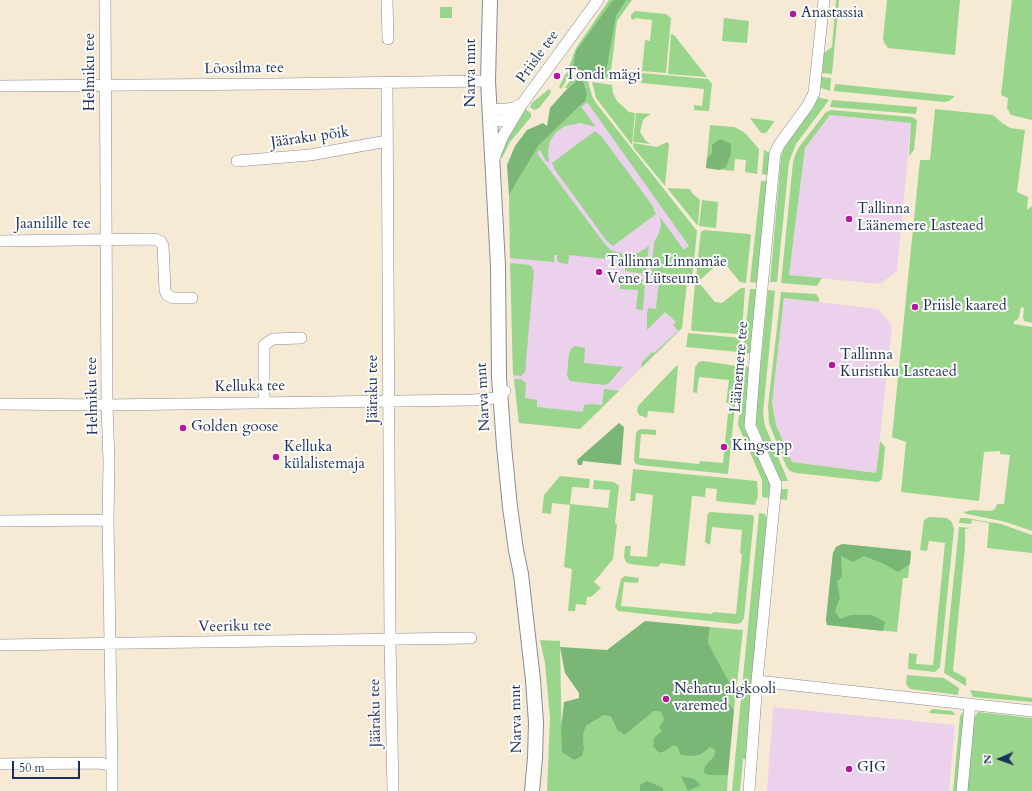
<!DOCTYPE html>
<meta charset="utf-8">
<style>
body{margin:0}
#map{position:relative;width:1032px;height:791px;overflow:hidden;background:#f6ead5;font-family:Cardo,serif}
canvas{display:block}
.north{position:absolute;left:980px;top:739px;width:40px;height:40px;-webkit-text-stroke:3px #fdfcf7;paint-order:stroke;rotate:268deg;font-size:11px;font-weight:700;line-height:16px;text-align:center;color:#1b2f5e}
.north::after{content:'';display:block;margin:auto;width:14px;height:18px;background:#1b2f5e;clip-path:polygon(50% 0,100% 100%,50% 72%,0 100%)}
.scale{position:absolute;left:12px;top:761px;width:68px;height:18px;box-sizing:border-box;border:2px solid #1b2f5e;border-top:0;padding-left:5px;font-size:12px;line-height:14px;white-space:nowrap;color:#1b2f5e;-webkit-text-stroke:3px #fdfcf7;paint-order:stroke}
</style>
<div id="map">
<canvas width="1032" height="791"></canvas>
<div class="north">N</div>
<div class="scale">50 m</div>
</div>
<script>
const context = document.querySelector('canvas').getContext('2d');
context.lineJoin = 'round';
function paint(path, color) { context.fillStyle = color; context.fill(path, 'evenodd'); }
const shape = rows => new Path2D(rows.map(r => 'M' + r).join(''));
function stroke(path, color, width, dash) { context.strokeStyle = color; context.lineWidth = width; context.lineCap = dash ? 'butt' : 'round'; context.setLineDash(dash || []); context.stroke(path); }
function label(font, color, halo, rows, align = 'center') {
  context.font = font + ' Cardo,serif'; context.lineWidth = 4; context.setLineDash([]); context.textBaseline = 'middle'; context.strokeStyle = halo; context.fillStyle = color; for (const [text, x, y, turn = 0] of rows) {
    context.save(); context.translate(x, y); context.rotate((+turn || 0) * Math.PI / 180); context.textAlign = isNaN(turn) ? turn : align; if (halo) context.strokeText(text, 0, 0); context.fillText(text, 0, 0); context.restore();
  }
}
paint(shape([
 [585,101,591,101,691,239,682,328,580,429,519,423,513,377,509,195,539,145],
 [830,115,911,123,897,271,880,284,789,275,805,148],
 [784,298,878,309,892,326,876,473,792,462,776,425,772,403],
 [773,707,955,725,949,791,767,791]
]), '#ebd1ec');
paint(shape([
 [609,0,632,0,617,21,610,80,591,78,579,71,575,71,571,73,561,89,559,87,568,69,576,48],
 [836,0,839,0,832,74,822,73,824,53,832,47],
 [887,0,960,0,955,55,888,48,885,44,883,39],
 [1012,0,1032,0,1032,120,1011,115,1007,108,1008,98,1001,95],
 [440,7,452,7,452,18,440,18],
 [635,11,666,14,671,18,666,73,642,71,645,40,650,41,652,20,635,18,635,20,631,19,631,15],
 [724,18,749,21,747,43,722,41],
 [671,34,674,35,707,77,668,74],
 [642,73,708,79,712,84,709,111,694,110,694,105,702,106,704,89,641,83],
 [575,75,579,75,588,81,592,96,596,103,697,231,692,279,651,275,654,242,658,235,661,226,660,217,684,250,689,246,587,102,581,107,596,127,581,123,565,126,556,132,550,141,548,151,549,162,546,161,540,150,537,153,604,243,611,250,619,253,628,254,638,253,649,246,646,274,625,271,625,261,569,255,568,264,560,263,557,260,557,255,554,255,554,262,510,258,509,195,539,145,585,101,578,79,567,89,565,87],
 [821,77,831,78,830,91,821,88,820,85],
 [592,82,612,85,613,93,617,101,629,112,635,113,632,145,596,98],
 [835,84,955,96,949,101,944,102,834,91],
 [549,89,551,91,550,94,539,108,534,110,530,107,532,103],
 [818,97,829,100,796,144,789,162,777,282,770,282,781,157,787,140],
 [832,100,917,107,916,114,830,107],
 [525,109,531,113,531,117,510,142,502,158,500,157,502,148],
 [935,109,993,115,1002,123,1010,128,1025,130,1017,192,1028,197,1027,210,1032,206,1032,323,1024,321,1023,318,1024,308,1021,307,1019,317,1017,320,1014,321,1014,324,1032,327,1032,531,1006,522,967,514,963,512,973,510,991,511,995,509,997,504,1004,504,1010,455,1000,454,1000,451,984,452,979,501,901,492,906,442,892,437,920,160,930,160],
 [831,110,912,117,917,120,914,150,909,156,911,123,830,115,805,148,789,275,822,278,817,286,781,283,793,162,795,155,799,147,826,112],
 [636,113,651,114,646,117,643,120,640,132,646,141,651,144,633,142],
 [750,118,774,121,774,122,766,133,761,133],
 [710,125,734,127,742,131,746,134,759,149,757,174,745,172,746,160,735,159,734,171,706,168],
 [595,131,602,137,652,205,656,214,613,246,606,240,555,170,552,163],
 [667,142,669,144,665,186,633,147,633,143,657,147],
 [764,150,770,153,771,172,767,175,762,174],
 [761,181,766,181,769,184,759,283,750,282],
 [667,188,687,189,690,189,693,194,700,200,698,225,697,225],
 [702,200,718,202,716,228,699,226],
 [704,230,749,234,751,235,746,283,740,282,725,264,719,263,701,279,696,279,700,238,701,232],
 [510,263,530,265,534,271,525,372,521,376,513,375],
 [622,276,640,277,645,283,643,310,636,309,638,290,620,289],
 [659,280,687,283,682,328,641,368,642,362,652,352,654,353,678,331,673,325,676,322,665,312,647,330,647,315,648,308,656,309],
 [695,283,700,284,715,302,722,303,741,288,745,288,742,332,740,334,693,331,691,330],
 [750,289,758,289,751,352,746,355,744,343],
 [768,290,775,291,763,413,765,426,788,481,781,481,755,422],
 [781,292,816,294,819,298,819,302,784,298,772,403,776,425,792,462,876,473,880,441,885,447,882,479,878,482,796,473,790,471,786,466,769,423,768,406],
 [688,333,741,338,739,352,686,347],
 [575,346,585,348,584,363,623,367,608,384,604,385,570,381,567,376,569,353,571,349],
 [703,361,737,366,739,368,728,474,639,465,635,463,634,460,636,433,638,430,642,429,656,430,656,435,641,434,639,458,699,464,700,461,723,463,729,403,726,403,729,380,699,377,697,393,693,392,695,367,699,362],
 [744,364,750,369,745,421,767,475,770,484,769,498,762,497,762,480,738,425],
 [676,366,678,366,674,413,648,411,647,418,639,415,637,411,638,406],
 [514,379,521,379,526,383,525,398,537,400,537,407,583,412,584,405,590,404,602,405,604,389,619,391,580,429,519,423],
 [633,469,757,481,758,496,755,505,716,501,717,489,706,488,705,497,692,496,685,566,661,563,658,567,630,564,626,562,624,557,625,546,631,546,630,556,647,557,653,495,636,493,635,501,630,501],
 [560,476,590,479,589,488,572,487,570,504,608,508,610,490,593,489,594,480,614,482,619,486,615,523,617,524,613,559,594,582,601,588,591,597,587,597,586,605,576,604,575,611,568,611,572,569,564,567,570,505,552,503,551,514,542,513,544,495],
 [782,489,788,489,787,500,779,499,781,491],
 [711,512,752,515,754,517,744,618,741,623,736,624,618,611,615,607,621,579,625,576,639,578,638,583,624,582,621,606,712,614,713,612,736,614,742,554,740,553,742,530,712,527,710,545,705,542,707,519,708,513],
 [759,513,765,514,767,518,746,759,743,759,740,791,732,791],
 [929,517,947,518,952,522,954,529,940,667,935,672,908,669,909,653,917,654,916,664,933,665,945,543,929,541,927,551,920,550,924,520],
 [960,518,965,518,1001,524,1032,535,1032,553,987,548,989,523,972,520,971,524,961,523,959,523],
 [959,527,971,528,965,529,965,548,953,671,966,678,966,686,944,673],
 [842,544,911,551,908,578,903,578,897,632,827,625,826,620,833,553,836,547],
 [710,627,743,630,734,710,725,698,731,688,708,643],
 [540,640,560,641,562,752,584,748,583,735,586,726,604,715,611,717,617,730,625,735,654,711,661,712,664,720,662,731,653,747,659,753,664,752,672,746,677,746,702,754,710,747,715,750,714,756,705,766,709,775,728,775,727,791,547,791,550,718,545,663],
 [907,675,944,678,959,688,958,695,910,689,906,684],
 [970,690,1032,698,1032,702,973,697],
 [933,709,952,711,956,715,929,713,931,710],
 [963,712,964,714,957,791,953,791,960,716],
 [978,712,1032,718,1032,791,967,791,974,718]
]), '#99d68b');
paint(shape([
 [613,0,626,0,616,16,605,77,593,76,573,67,576,51],
 [578,79,583,81,587,94,585,101,539,145,509,195,507,165,515,146,527,130,543,123,547,126,550,108,565,91],
 [720,139,731,144,731,154,726,167,719,170,706,168,707,158,712,153,712,145],
 [619,423,624,427,621,465,583,461,582,465,578,465,577,460],
 [842,544,911,551,910,564,898,572,882,563,864,556,853,562,841,556,842,577,837,581,840,598,835,611,840,619,851,615,872,615,885,622,883,631,827,625,826,620,833,553,836,547],
 [645,621,710,627,708,643,729,682,731,688,725,698,734,710,728,775,709,775,704,773,705,766,714,756,715,750,710,747,702,754,693,756,681,755,677,746,672,746,664,752,659,753,653,747,654,738,662,731,659,727,664,720,661,712,654,711,625,735,617,730,611,717,604,715,586,726,583,735,584,748,582,756,574,760,562,752,561,729,564,702,579,698,579,693,565,673,560,647,607,650],
 [681,776,694,779,701,785,688,791],
 [647,781,663,788,663,791,640,791,640,785]
]), '#7ab777');
const minor = shape([
 [105,0,107,405,109,462,108,520,112,766,112,791],
 [387,0,388,39],
 [387,82,390,640,393,791],
 [0,86,275,84,488,81],
 [489,110,506,109,514,108,522,104,598,0],
 [489,116,500,121,513,118],
 [494,158,503,136,522,104],
 [237,161,310,155,387,141],
 [0,241,155,239,161,242,163,246,165,290,167,295,173,298,192,298],
 [264,402,264,345,273,339,301,338],
 [0,404,107,405,473,400,495,398,500,396,505,391],
 [0,521,108,520],
 [0,645,471,638],
 [757,681,1032,711],
 [0,764,100,763,112,766],
 [749,791,757,681,776,484,750,426,755,360,775,153,779,145,808,105,814,93,824,0],
 [962,791,970,704]
]);
const major = shape([
 [490,0,488,81,498,266,499,377,504,446,510,507,516,550,521,574,533,680,536,723,535,758,532,791]
]);
stroke(minor, '#888c9a', 12);
stroke(major, '#888c9a', 16);
stroke(minor, '#fff', 11);
stroke(major, '#fff', 14);
for (const [x, y, r, color] of [
 [793,14,4,"#b5179e"],
 [557,76,4,"#b5179e"],
 [849,219,4,"#b5179e"],
 [599,272,4,"#b5179e"],
 [915,307,4,"#b5179e"],
 [832,365,4,"#b5179e"],
 [183,428,4,"#b5179e"],
 [724,447,4,"#b5179e"],
 [276,457,4,"#b5179e"],
 [666,699,4,"#b5179e"],
 [849,769,4,"#b5179e"]
]) { const dot = new Path2D(); dot.arc(x, y, r, 0, 2 * Math.PI); context.fillStyle = color; context.fill(dot); stroke(dot, '#fdfcf7', 1.5); }
label('15px', '#1b2f5e', '#fdfcf7', [
 ["Anastassia",801,14],
 ["Tondi mägi",565,76],
 ["Tallinna",857,210],
 ["Läänemere Lasteaed",857,227],
 ["Tallinna Linnamäe",607,263],
 ["Vene Lütseum",607,280],
 ["Priisle kaared",923,307],
 ["Tallinna",840,356],
 ["Kuristiku Lasteaed",840,373],
 ["Golden goose",191,428],
 ["Kingsepp",732,447],
 ["Kelluka",284,448],
 ["külalistemaja",284,465],
 ["Nehatu algkooli",674,690],
 ["varemed",674,707],
 ["GIG",857,769]
], 'left');
label('15px', '#1b2f5e', '#fdfcf7', [
 ["Priisle tee",538,57,-54],
 ["Lõosilma tee",244,69,-1],
 ["Helmiku tee",91,72,-90],
 ["Narva mnt",472,73,-90],
 ["Jääraku põik",310,138,-8],
 ["Jaanilille tee",53,225],
 ["Läänemere tee",740,367,-85],
 ["Kelluka tee",250,387,-1],
 ["Jääraku tee",374,389,-90],
 ["Helmiku tee",93,396,-91],
 ["Narva mnt",484,397,-93],
 ["Veeriku tee",235,627,-1],
 ["Jääraku tee",376,713,-91],
 ["Narva mnt",517,719,-91]
]);
</script>
